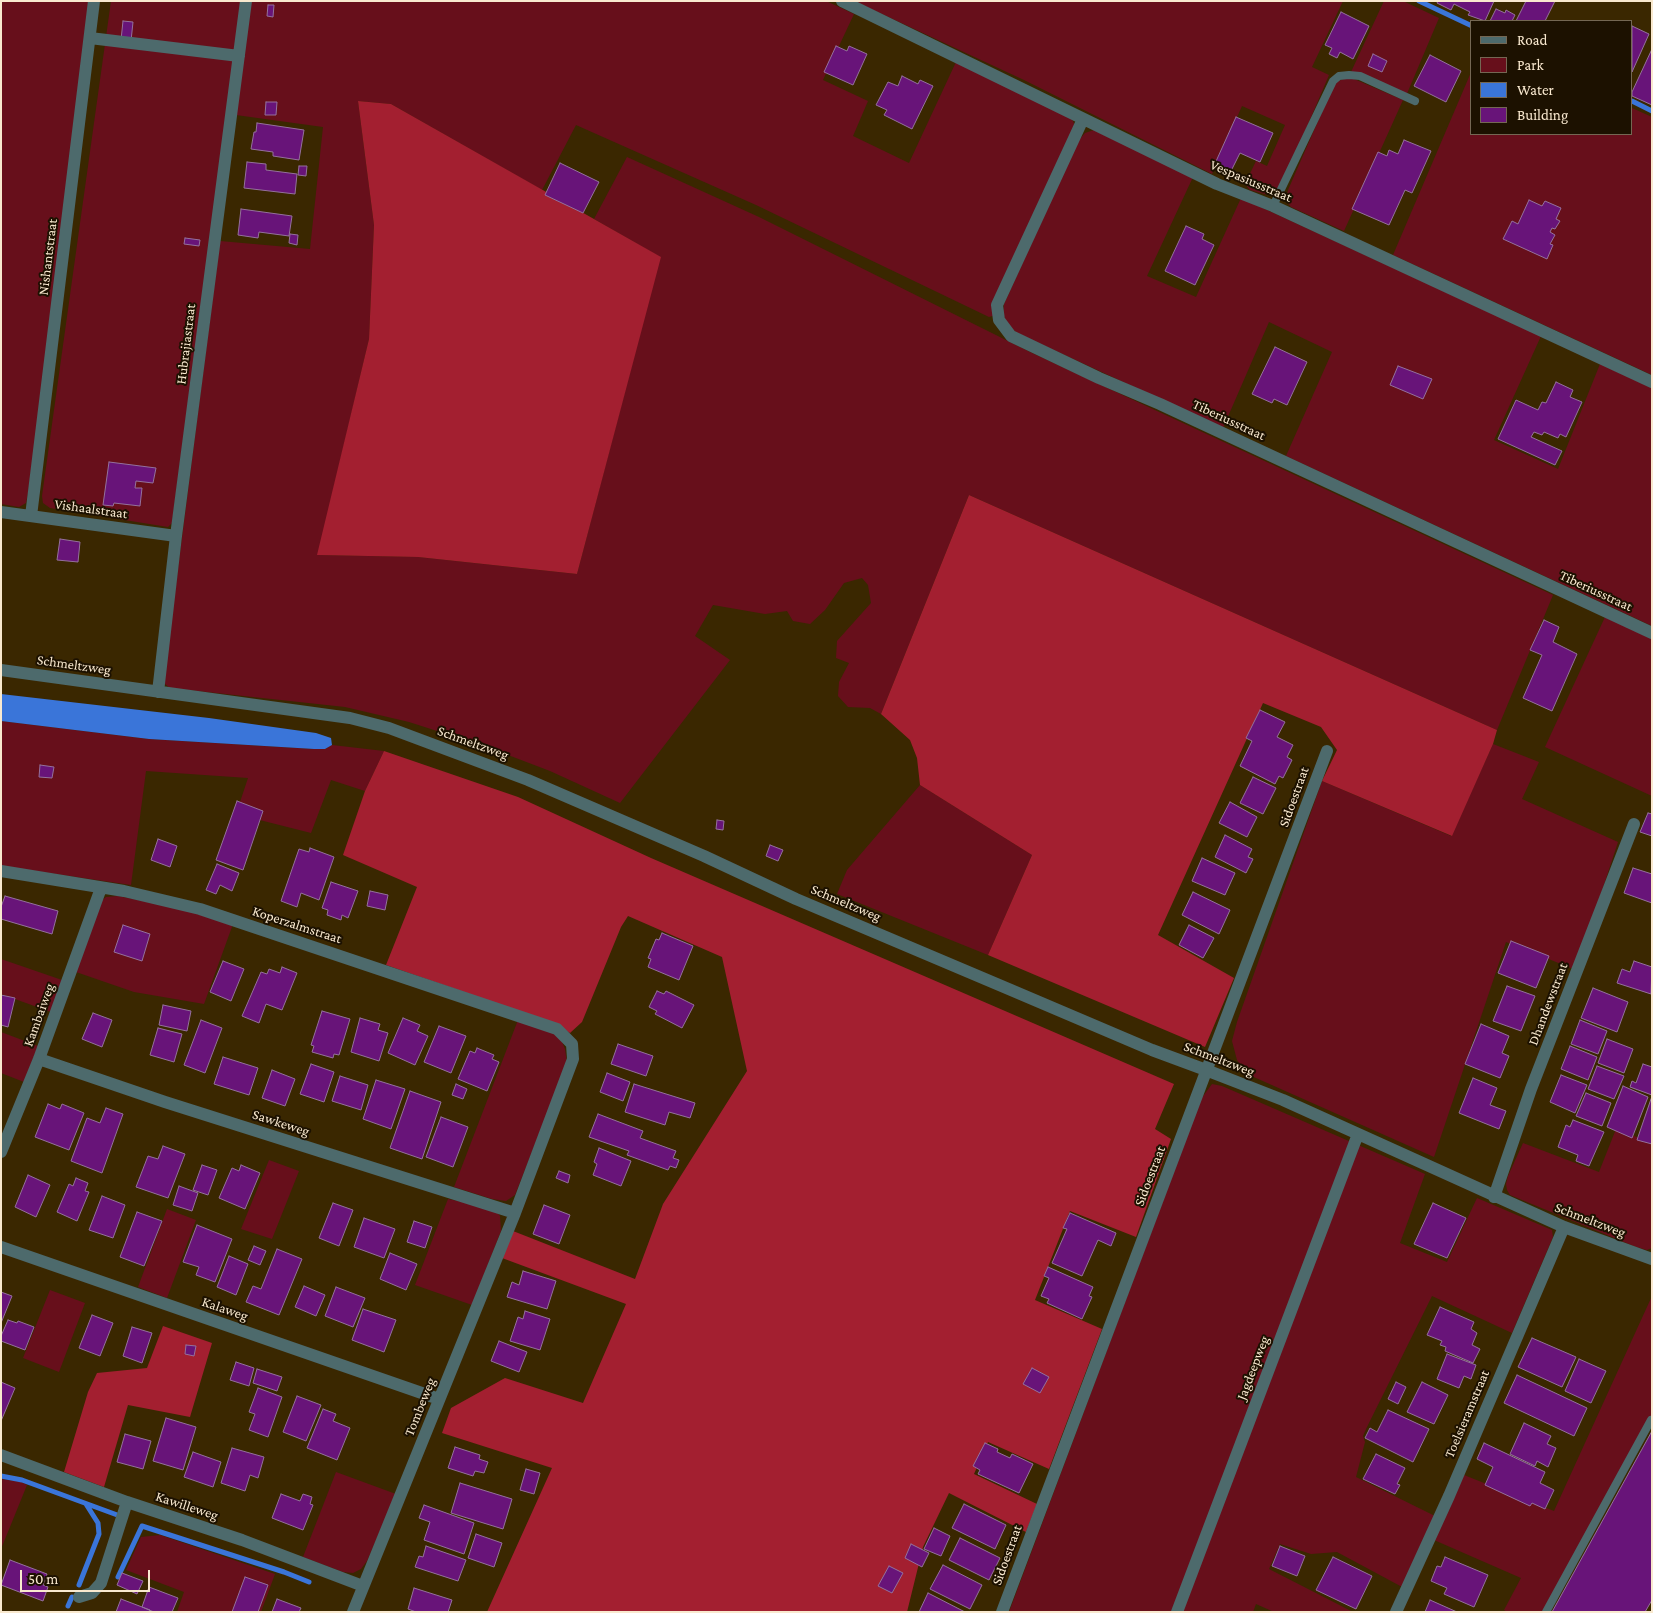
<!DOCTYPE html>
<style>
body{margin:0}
#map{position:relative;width:1653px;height:1613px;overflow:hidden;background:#3a2700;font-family:"Crimson Pro",serif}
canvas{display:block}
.frame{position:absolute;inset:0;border:2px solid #f9e9cf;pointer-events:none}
.legend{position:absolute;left:1470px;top:20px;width:162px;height:115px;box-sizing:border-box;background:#1c1100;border:1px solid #746753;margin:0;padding:6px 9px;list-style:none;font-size:15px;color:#f9e9cf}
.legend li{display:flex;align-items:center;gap:10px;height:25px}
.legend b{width:25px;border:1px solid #746753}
.scale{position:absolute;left:20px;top:1570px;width:130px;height:22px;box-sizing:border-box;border:2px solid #f9e9cf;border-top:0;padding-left:6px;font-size:15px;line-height:18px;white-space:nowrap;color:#f9e9cf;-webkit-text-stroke:4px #1c1100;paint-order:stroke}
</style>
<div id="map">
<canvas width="1653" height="1613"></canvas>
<div class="frame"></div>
<ul class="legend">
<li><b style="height:6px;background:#4d6a6c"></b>Road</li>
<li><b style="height:14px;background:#670f1b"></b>Park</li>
<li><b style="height:14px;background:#3a75d9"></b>Water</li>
<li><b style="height:14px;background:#681479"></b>Building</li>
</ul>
<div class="scale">50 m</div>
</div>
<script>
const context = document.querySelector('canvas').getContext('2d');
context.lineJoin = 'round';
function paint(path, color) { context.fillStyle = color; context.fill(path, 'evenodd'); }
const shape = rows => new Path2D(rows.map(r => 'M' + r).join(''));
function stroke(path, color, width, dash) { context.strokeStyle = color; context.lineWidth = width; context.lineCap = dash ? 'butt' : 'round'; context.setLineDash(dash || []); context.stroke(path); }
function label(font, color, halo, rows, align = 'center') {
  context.font = font + ' "Crimson Pro",serif'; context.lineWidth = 4; context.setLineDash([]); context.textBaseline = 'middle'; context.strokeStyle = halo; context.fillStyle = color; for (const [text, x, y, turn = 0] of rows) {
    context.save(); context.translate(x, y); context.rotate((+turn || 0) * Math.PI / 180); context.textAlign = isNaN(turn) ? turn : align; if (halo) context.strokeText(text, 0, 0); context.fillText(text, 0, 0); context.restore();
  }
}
paint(shape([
 [1,1,96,1,28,493,26,503,19,507,1,504],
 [111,1,242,1,172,523,168,527,50,508,43,503,42,496],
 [250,1,826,1,854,14,823,80,868,101,853,136,909,163,956,62,1068,115,1073,121,1075,127,996,315,989,317,756,205,576,125,542,190,391,104,358,101,374,225,369,339,318,555,418,557,577,574,660,257,594,219,627,157,759,217,1030,352,1553,595,1497,730,969,495,881,714,870,708,848,707,838,696,839,682,849,663,836,658,837,641,871,603,868,585,862,578,844,583,825,610,810,624,793,621,787,611,765,614,713,605,695,636,730,660,620,803,550,771,487,747,409,722,345,707,170,688,165,684,164,678,220,241,310,249,323,127,236,115],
 [854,1,1343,1,1312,67,1329,75,1281,188,1274,194,1268,195,1250,190,1245,184,1256,161,1267,166,1285,125,1242,106,1212,174,1024,80],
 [1384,1,1403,1,1439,18,1406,96,1351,72],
 [1472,70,1472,134,1632,134,1632,108,1652,117,1652,375,1393,255],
 [1344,79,1354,79,1403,100,1344,231,1291,207,1286,201,1288,190,1335,82],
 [1094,130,1193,177,1147,276,1196,297,1241,198,1541,336,1494,440,1558,469,1600,364,1652,388,1652,626,1286,456,1332,352,1269,322,1223,428,1017,333,1007,324,1003,314,1004,304,1078,141,1085,133],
 [1605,617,1652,639,1652,796,1545,747],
 [1,721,149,739,314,749,325,749,332,745,384,751,365,791,331,780,311,833,236,814,248,778,146,771,131,885,1,866],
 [1493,744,1539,762,1522,799,1618,842,1576,970,1506,942,1434,1157,1247,1074,1237,1060,1232,1041,1237,1022,1322,781,1451,836],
 [920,785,1032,855,988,955,837,894,847,870],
 [118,896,178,908,233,924,204,1004,134,992,76,972,100,902,106,897],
 [1,959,62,980,51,1012,1,994],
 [518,1020,552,1032,560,1037,565,1049,567,1063,515,1195,506,1201,492,1199,454,1187],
 [1,1032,38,1046,24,1082,1,1073],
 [1212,1084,1222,1086,1425,1174,1400,1243,1447,1262,1477,1198,1552,1230,1553,1237,1512,1333,1432,1296,1366,1429,1363,1436,1365,1442,1356,1477,1435,1516,1404,1588,1337,1552,1311,1554,1280,1544,1269,1569,1353,1612,1274,1612,1256,1604,1253,1612,1009,1612,1201,1099],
 [1616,1129,1652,1143,1652,1248,1647,1250,1636,1247,1510,1195,1507,1190,1506,1184,1508,1176,1523,1143,1599,1172],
 [269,1160,299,1171,272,1239,241,1229],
 [448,1199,487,1207,495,1210,500,1216,501,1231,472,1305,415,1285],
 [167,1209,196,1220,167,1298,138,1287],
 [50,1290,85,1303,59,1372,23,1358],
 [1652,1296,1652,1417,1544,1612,1507,1612,1504,1610,1521,1578,1434,1540,1464,1475,1554,1511],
 [336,1472,396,1494,367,1561,361,1569,353,1573,343,1572,303,1557],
 [1,1479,21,1482,27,1485,1,1549],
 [160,1535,275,1574,261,1612,177,1612,184,1592,126,1570,141,1537]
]), '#670f1b');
paint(shape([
 [358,101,391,104,661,257,577,574,418,557,317,555,369,339,374,225],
 [969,495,1497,730,1493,744,1452,836,1322,781,1337,750,1321,727,1263,703,1158,935,1234,978,1205,1047,988,955,1032,855,920,785,917,758,910,740,881,714],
 [384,751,518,797,651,858,1174,1084,1155,1129,1171,1139,1136,1237,1070,1211,1035,1300,1102,1329,1049,1469,988,1442,974,1474,1037,1504,1026,1532,949,1493,923,1547,907,1612,487,1612,552,1468,442,1433,451,1408,505,1378,583,1403,626,1304,502,1258,513,1231,635,1279,663,1204,747,1071,722,957,628,916,621,927,582,1022,570,1033,556,1024,386,965,417,887,343,855,365,791],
 [163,1326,212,1343,190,1417,128,1405,104,1487,64,1472,88,1392,97,1373,147,1368]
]), '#a31f30');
paint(shape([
 [1,694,209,718,316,733,331,738,332,745,325,749,314,749,149,739,1,721]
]), '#3a75d9');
stroke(shape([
 [1419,1,1472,26],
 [1632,101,1652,111],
 [1,1476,22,1480,120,1516],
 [118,1577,142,1526,284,1572,309,1582],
 [79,1585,99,1534,98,1523,86,1504],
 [68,1606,72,1597]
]), '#3a75d9', 5);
const building = shape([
 [1438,1,1494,1,1485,21,1468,15,1470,12,1454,4,1451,10,1437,3,1438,1],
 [1526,1,1555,1,1545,21,1516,21,1526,1],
 [268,5,274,5,273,17,267,16,268,5],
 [1496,9,1505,13,1506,10,1515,15,1512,21,1490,21,1496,9],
 [1341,12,1369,26,1353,59,1340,52,1337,58,1329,54,1332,48,1325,45,1341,12],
 [123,21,133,22,131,41,121,40,123,21],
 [1632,26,1649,34,1632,72,1632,26],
 [836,46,847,51,849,46,867,54,853,85,824,72,836,46],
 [1652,49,1652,105,1632,96,1632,92,1652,49],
 [1373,54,1387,61,1382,72,1368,66,1373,54],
 [1430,55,1461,71,1446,102,1414,86,1430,55],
 [902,76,918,84,920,80,933,86,912,129,884,115,887,110,876,105,888,82,898,86,902,76],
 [266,102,277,102,276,115,265,115,266,102],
 [1236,117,1273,133,1260,162,1240,153,1229,175,1213,168,1236,117],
 [257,123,304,130,299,160,273,156,273,152,251,149,254,132,256,132,257,123],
 [1404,140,1431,151,1412,193,1405,190,1389,225,1352,209,1378,152,1387,156,1389,150,1398,154,1404,140],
 [247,162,266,164,266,170,297,174,295,194,244,188,247,162],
 [560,163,599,182,583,213,545,195,560,163],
 [299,166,307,166,306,176,298,175,299,166],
 [1529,200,1542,206,1545,201,1561,208,1556,219,1560,221,1555,229,1552,228,1550,232,1555,235,1550,244,1553,245,1547,259,1503,239,1512,221,1518,224,1529,200],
 [241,209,292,216,289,236,259,232,258,238,238,235,241,209],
 [1186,226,1204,234,1202,239,1214,245,1195,285,1165,271,1186,226],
 [290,234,298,235,297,245,289,243,290,234],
 [185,238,200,240,199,246,184,244,185,238],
 [1275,347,1307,362,1287,405,1274,399,1272,403,1252,394,1275,347],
 [1398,366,1432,379,1423,399,1390,385,1398,366],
 [1556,382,1573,390,1570,397,1582,402,1566,437,1560,434,1558,438,1544,432,1542,435,1534,432,1531,437,1562,451,1555,465,1498,439,1516,400,1538,410,1542,402,1546,403,1556,382],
 [109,462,156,468,153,483,136,481,135,488,142,488,140,506,114,503,113,506,103,505,109,462],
 [60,539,80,542,78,562,57,560,60,539],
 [1544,620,1559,627,1553,642,1577,654,1552,711,1523,698,1542,655,1530,650,1544,620],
 [1260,710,1285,722,1277,737,1293,745,1287,757,1292,760,1283,778,1279,776,1275,784,1240,766,1252,741,1246,738,1260,710],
 [40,765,54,767,52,778,39,777,40,765],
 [1253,777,1276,788,1263,814,1240,803,1253,777],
 [237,801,263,811,243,870,216,860,237,801],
 [1230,802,1257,817,1247,837,1219,823,1230,802],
 [1648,813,1652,814,1652,836,1640,832,1648,813],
 [717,820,724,821,723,830,716,829,717,820],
 [1225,835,1252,849,1248,857,1253,859,1246,873,1215,857,1225,835],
 [158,839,177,846,170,867,151,860,158,839],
 [770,845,783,850,778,861,766,856,770,845],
 [310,848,334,857,319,900,301,893,297,907,281,901,299,849,309,852,310,848],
 [1202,858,1235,873,1225,895,1192,881,1202,858],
 [217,864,239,873,232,891,220,885,216,894,206,890,217,864],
 [1633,868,1652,874,1652,903,1624,893,1633,868],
 [331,882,358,891,348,918,342,915,341,920,327,915,328,910,322,908,331,882],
 [370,891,388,895,385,910,367,906,370,891],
 [1193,892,1230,910,1219,934,1182,915,1193,892],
 [5,896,58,911,52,934,1,919,1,907,5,896],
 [123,925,150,934,142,961,114,952,123,925],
 [1189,925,1214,938,1203,958,1179,945,1189,925],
 [662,933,693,946,679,980,648,967,651,959,648,958,656,939,659,940,662,933],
 [1511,941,1549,956,1536,988,1498,973,1511,941],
 [223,961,244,969,231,1001,210,992,223,961],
 [1634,961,1652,967,1651,994,1617,983,1622,969,1630,972,1634,961],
 [282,967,297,973,282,1010,266,1004,259,1023,242,1016,261,972,267,974,269,969,280,973,282,967],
 [1507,986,1535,996,1521,1031,1493,1021,1507,986],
 [1593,988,1628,1002,1617,1032,1581,1018,1593,988],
 [657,991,664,994,666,991,694,1005,682,1028,655,1014,657,1011,649,1007,657,991],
 [1,995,15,998,8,1027,1,1025,1,995],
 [163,1005,191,1011,187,1031,159,1025,163,1005],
 [322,1011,350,1019,339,1055,334,1054,333,1058,312,1052,314,1046,311,1045,322,1011],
 [93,1013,112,1020,102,1047,82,1039,93,1013],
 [360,1018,380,1024,378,1030,388,1033,379,1061,351,1052,360,1018],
 [403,1018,420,1025,417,1031,428,1036,415,1065,388,1053,403,1018],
 [201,1020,222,1028,205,1073,184,1065,201,1020],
 [1580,1020,1607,1031,1598,1054,1571,1044,1580,1020],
 [1481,1024,1509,1036,1502,1053,1509,1056,1500,1078,1465,1064,1481,1024],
 [439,1026,466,1036,451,1073,424,1062,439,1026],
 [158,1028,182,1034,174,1062,150,1055,158,1028],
 [1607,1039,1633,1049,1624,1073,1598,1063,1607,1039],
 [618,1044,653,1056,646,1076,611,1064,618,1044],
 [1570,1046,1597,1057,1588,1080,1561,1069,1570,1046],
 [477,1048,494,1055,492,1059,499,1062,487,1091,458,1079,470,1051,475,1053,477,1048],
 [223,1057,258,1068,249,1095,214,1084,223,1057],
 [311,1064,334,1072,324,1102,300,1094,311,1064],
 [1643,1064,1652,1067,1652,1095,1630,1087,1632,1081,1636,1083,1643,1064],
 [1597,1066,1624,1076,1614,1099,1588,1089,1597,1066],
 [272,1070,295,1079,285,1106,262,1098,272,1070],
 [607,1073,630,1082,623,1101,600,1092,607,1073],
 [1561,1075,1587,1085,1575,1113,1550,1102,1561,1075],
 [340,1076,368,1085,361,1110,332,1101,340,1076],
 [1473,1078,1497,1088,1490,1105,1506,1111,1499,1129,1459,1113,1473,1078],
 [376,1080,405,1089,391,1129,363,1119,376,1080],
 [456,1084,467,1089,463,1099,452,1095,456,1084],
 [634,1084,695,1103,690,1118,669,1112,665,1125,625,1112,634,1084],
 [1623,1086,1648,1097,1632,1138,1607,1127,1623,1086],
 [410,1091,441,1102,422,1159,390,1148,410,1091],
 [1586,1093,1611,1103,1602,1126,1576,1116,1586,1093],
 [1651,1099,1652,1099,1652,1144,1637,1140,1651,1099],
 [48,1104,60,1109,62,1104,84,1113,69,1150,35,1137,48,1104],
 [106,1108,123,1114,102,1173,71,1161,87,1118,100,1123,106,1108],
 [598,1114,643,1131,640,1138,676,1151,673,1158,679,1160,676,1168,670,1166,668,1170,627,1155,629,1151,589,1137,598,1114],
 [441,1117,468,1127,453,1167,426,1157,441,1117],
 [1573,1120,1604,1132,1589,1166,1576,1161,1578,1155,1558,1147,1566,1125,1570,1127,1573,1120],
 [163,1146,185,1154,168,1198,136,1187,148,1156,158,1159,163,1146],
 [599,1148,631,1161,621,1186,593,1175,597,1164,594,1162,599,1148],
 [202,1165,217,1170,208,1195,193,1190,202,1165],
 [241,1165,260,1173,245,1209,219,1198,232,1168,239,1171,241,1165],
 [559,1171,570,1175,568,1183,556,1178,559,1171],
 [28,1175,50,1185,36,1217,15,1207,28,1175],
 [76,1178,88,1183,85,1191,89,1192,77,1221,57,1212,69,1184,73,1186,76,1178],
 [179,1186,198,1193,192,1211,173,1205,179,1186],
 [102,1196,125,1205,113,1238,89,1230,102,1196],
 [333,1203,353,1210,339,1246,319,1238,333,1203],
 [1433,1203,1466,1218,1447,1258,1414,1244,1433,1203],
 [544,1205,570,1215,559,1244,533,1234,544,1205],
 [137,1212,162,1221,144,1266,120,1257,137,1212],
 [1070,1213,1116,1233,1111,1246,1098,1240,1082,1276,1052,1263,1067,1229,1063,1228,1070,1213],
 [364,1218,395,1229,384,1258,354,1247,364,1218],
 [414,1221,432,1227,425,1248,407,1242,414,1221],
 [197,1225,232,1239,215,1282,196,1275,199,1267,183,1262,197,1225],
 [254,1246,266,1251,260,1265,248,1260,254,1246],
 [277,1249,302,1259,279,1315,246,1302,253,1286,261,1289,277,1249],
 [390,1253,417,1264,406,1290,380,1279,390,1253],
 [229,1256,248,1264,236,1295,217,1287,229,1256],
 [1048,1267,1093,1287,1089,1296,1092,1297,1082,1319,1047,1303,1049,1299,1041,1296,1049,1278,1044,1276,1048,1267],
 [523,1271,556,1281,547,1309,507,1297,512,1282,519,1285,523,1271],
 [304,1286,325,1295,316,1316,295,1307,304,1286],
 [336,1287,365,1298,353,1327,325,1316,336,1287],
 [1,1292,12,1296,1,1323,1,1292],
 [1440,1307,1474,1322,1471,1329,1477,1333,1472,1345,1480,1349,1473,1363,1445,1351,1446,1347,1440,1345,1442,1341,1427,1335,1440,1307],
 [363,1309,396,1320,384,1352,352,1340,363,1309],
 [525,1311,550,1319,540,1350,510,1341,518,1317,523,1319,525,1311],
 [92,1315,113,1323,100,1356,79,1348,92,1315],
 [8,1320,17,1323,18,1321,34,1327,25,1350,1,1341,1,1336,8,1320],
 [132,1327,152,1333,142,1363,123,1356,132,1327],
 [1532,1338,1576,1357,1562,1387,1518,1367,1532,1338],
 [499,1341,527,1352,519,1372,491,1361,499,1341],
 [186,1345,196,1346,194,1356,185,1354,186,1345],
 [1447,1354,1476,1365,1471,1379,1464,1376,1459,1388,1437,1379,1447,1354],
 [1579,1359,1606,1371,1591,1403,1565,1391,1579,1359],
 [236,1362,254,1368,249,1386,230,1380,236,1362],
 [1032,1368,1049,1377,1040,1393,1023,1384,1032,1368],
 [257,1369,282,1377,277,1391,253,1383,257,1369],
 [1517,1375,1587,1408,1574,1436,1504,1403,1517,1375],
 [1,1382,15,1388,1,1421,1,1382],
 [1396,1382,1406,1387,1398,1404,1388,1399,1396,1382],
 [1422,1382,1448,1395,1434,1424,1407,1412,1422,1382],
 [258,1388,282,1397,268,1437,249,1430,255,1414,249,1412,258,1388],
 [297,1396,321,1405,306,1441,283,1432,297,1396],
 [323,1409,336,1414,333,1421,350,1428,337,1460,307,1448,323,1409],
 [1388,1410,1429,1429,1413,1462,1365,1438,1370,1428,1377,1432,1388,1410],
 [166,1418,196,1427,183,1470,153,1461,166,1418],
 [1524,1423,1551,1436,1547,1444,1556,1448,1548,1467,1537,1461,1535,1466,1510,1454,1524,1423],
 [1652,1431,1652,1600,1645,1612,1552,1612,1652,1431],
 [125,1434,151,1441,143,1469,117,1462,125,1434],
 [985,1443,998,1449,997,1452,1010,1458,1012,1454,1033,1464,1019,1493,978,1474,980,1470,973,1466,985,1443],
 [1484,1443,1545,1472,1540,1483,1554,1490,1545,1509,1532,1503,1530,1506,1485,1485,1493,1467,1477,1459,1484,1443],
 [455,1447,480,1455,479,1459,488,1462,484,1473,475,1471,473,1476,448,1468,455,1447],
 [232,1448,264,1457,258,1478,250,1475,245,1491,221,1483,232,1448],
 [193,1452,221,1462,213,1487,184,1477,193,1452],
 [1376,1454,1405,1468,1397,1484,1400,1485,1395,1494,1363,1479,1376,1454],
 [526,1469,540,1473,534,1494,520,1490,526,1469],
 [460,1483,512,1499,503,1529,451,1513,460,1483],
 [281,1494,300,1501,303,1494,312,1497,310,1504,313,1505,303,1530,272,1518,281,1494],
 [964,1504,1006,1525,995,1549,952,1528,964,1504],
 [424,1505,474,1523,464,1554,424,1540,430,1522,419,1518,424,1505],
 [934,1528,950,1536,941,1556,924,1549,934,1528],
 [476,1534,502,1543,494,1567,468,1558,476,1534],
 [960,1538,1000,1558,989,1580,949,1560,960,1538],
 [911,1544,929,1553,922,1567,905,1558,911,1544],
 [426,1546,466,1560,458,1581,415,1567,419,1556,423,1557,426,1546],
 [1280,1546,1305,1556,1297,1576,1272,1566,1280,1546],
 [1333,1557,1372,1576,1356,1609,1316,1590,1333,1557],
 [1445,1557,1488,1575,1474,1607,1444,1594,1447,1588,1431,1581,1437,1566,1441,1567,1445,1557],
 [10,1560,47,1574,43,1585,48,1587,43,1601,1,1585,10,1560],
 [943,1565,982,1585,970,1609,930,1589,943,1565],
 [889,1566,903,1573,892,1593,878,1586,889,1566],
 [122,1573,143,1581,137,1594,117,1585,122,1573],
 [245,1577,268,1585,258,1612,232,1612,245,1577],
 [149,1587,178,1598,172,1612,154,1612,142,1607,149,1587],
 [414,1588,452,1600,448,1612,416,1612,408,1609,414,1588],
 [928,1593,965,1612,919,1612,928,1593],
 [121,1599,150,1610,149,1612,116,1612,121,1599],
 [277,1599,301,1608,299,1612,272,1612,277,1599],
 [1430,1600,1457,1612,1425,1612,1430,1600]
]);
paint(building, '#681479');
stroke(building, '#94719c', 1);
stroke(shape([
 [1273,206,1333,81,1339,76,1349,75,1360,76,1415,101],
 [1546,1612,1651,1420]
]), '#4d6a6c', 8);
stroke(shape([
 [842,1,1217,184,1273,206,1652,382],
 [90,38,239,56],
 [1083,119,997,305,999,320,1011,336,1099,378,1160,404,1652,633],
 [1,512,176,536],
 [31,516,94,1],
 [1,670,350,718,389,728,528,780,704,856,796,899,1011,990,1152,1050,1206,1070,1283,1100,1564,1227,1652,1259],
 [158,692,176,536,246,1],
 [1,871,124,891,200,909,557,1029,572,1044,573,1059,515,1213,353,1612],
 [39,1059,165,1102,515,1213],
 [1,1152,39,1059,101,888],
 [1494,1197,1531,1089,1634,824],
 [1,1247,439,1399],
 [1,1455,127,1502,242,1540,363,1586],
 [79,1597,92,1593,101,1583,127,1502],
 [1002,1612,1327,751],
 [1177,1612,1358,1134],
 [1396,1612,1449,1496,1564,1227]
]), '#4d6a6c', 12);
label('14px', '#f9e9cf', '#1c1100', [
 ["Vespasiusstraat",1251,181,23],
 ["Nishantstraat",48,257,-83],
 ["Hubrajiastraat",186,344,-83],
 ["Tiberiusstraat",1229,420,25],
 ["Vishaalstraat",91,509,8],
 ["Tiberiusstraat",1596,591,25],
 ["Schmeltzweg",74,665,8],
 ["Schmeltzweg",473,743,20],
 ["Sidoestraat",1294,797,-70],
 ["Schmeltzweg",846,903,23],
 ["Koperzalmstraat",297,925,18],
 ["Dhandewstraat",1548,1004,-69],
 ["Kambaiweg",39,1015,-70],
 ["Schmeltzweg",1219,1059,21],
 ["Sawkeweg",281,1123,18],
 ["Sidoestraat",1150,1176,-69],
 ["Schmeltzweg",1590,1220,21],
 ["Kalaweg",225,1309,19],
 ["Jagdeepweg",1253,1368,-69],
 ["Tombeweg",420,1407,-68],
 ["Toelsieramstraat",1467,1414,-67],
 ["Kawilleweg",187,1506,18],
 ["Sidoestraat",1007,1555,-70]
]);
</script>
